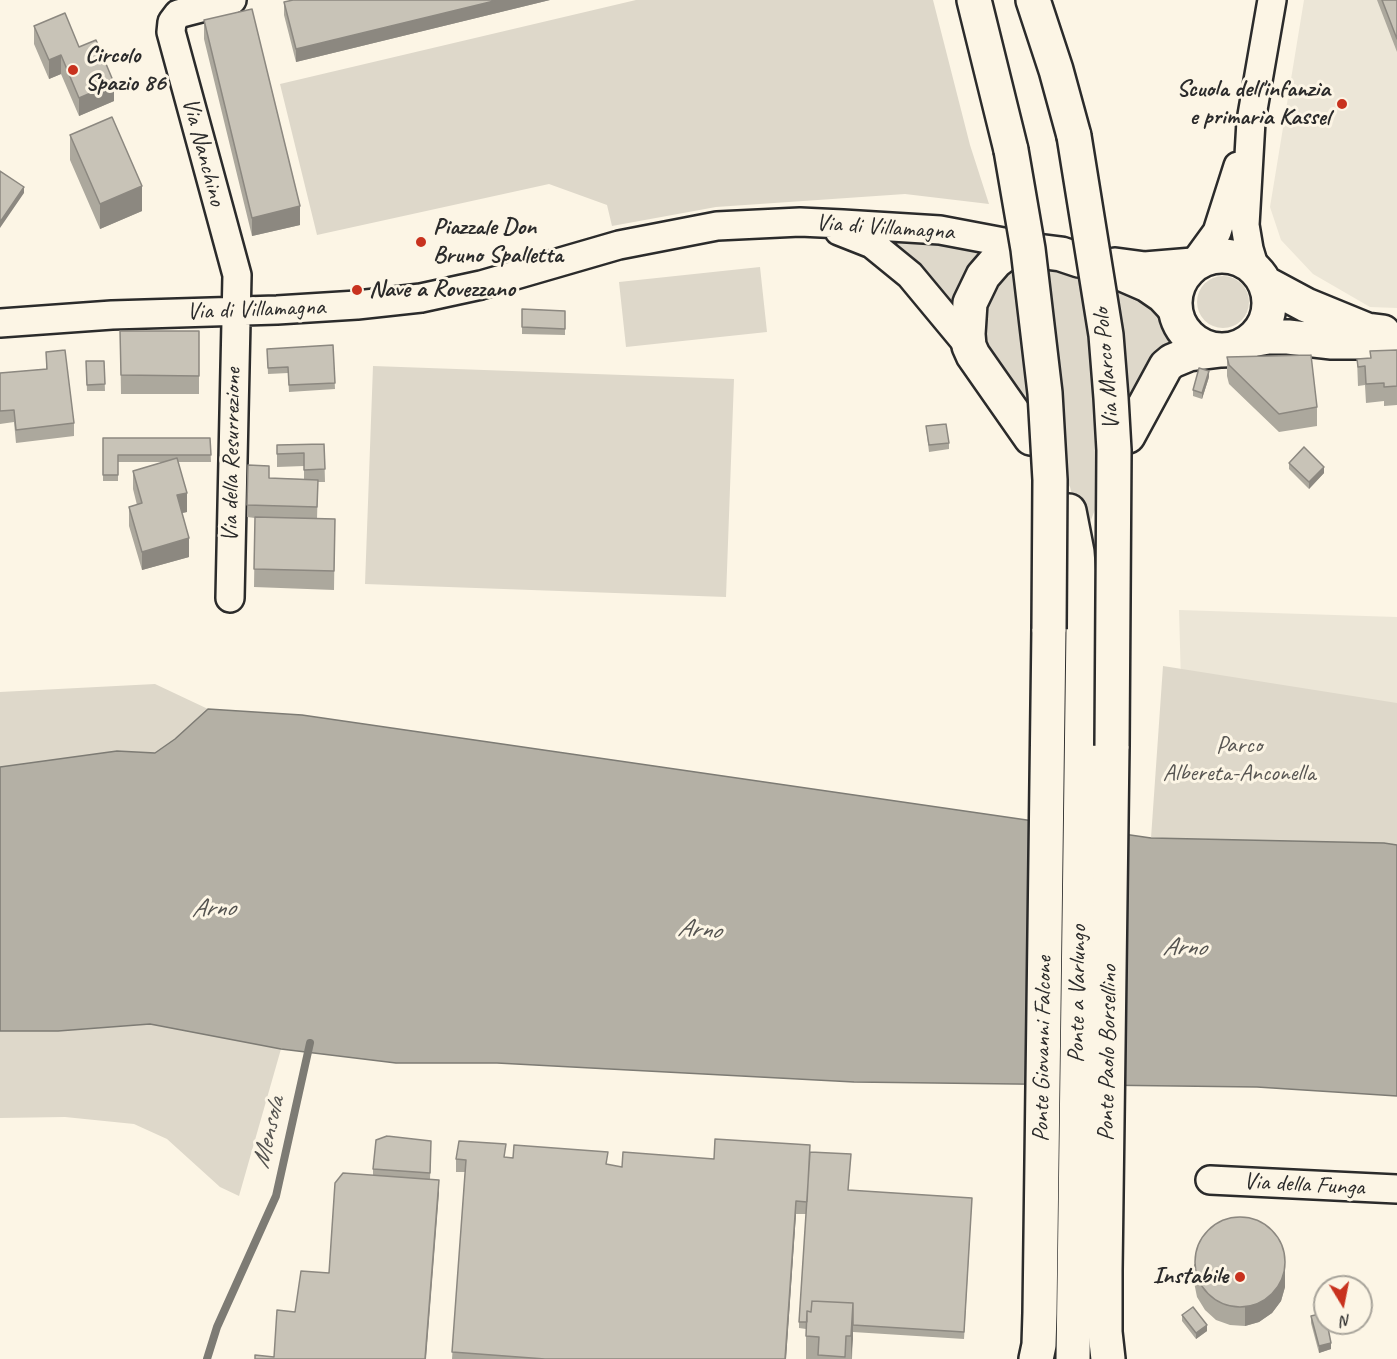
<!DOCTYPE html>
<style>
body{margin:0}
#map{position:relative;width:1397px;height:1359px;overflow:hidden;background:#fcf5e5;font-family:Caveat,sans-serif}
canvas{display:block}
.north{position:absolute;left:1313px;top:1275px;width:60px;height:60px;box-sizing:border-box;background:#fcf5e5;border:2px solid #a8a49b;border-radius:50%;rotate:170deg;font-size:16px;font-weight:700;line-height:24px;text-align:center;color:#2b2b2b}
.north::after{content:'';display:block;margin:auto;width:21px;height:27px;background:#c8321e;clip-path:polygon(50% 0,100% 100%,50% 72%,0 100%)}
</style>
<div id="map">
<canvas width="1397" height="1359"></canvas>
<div class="north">N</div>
</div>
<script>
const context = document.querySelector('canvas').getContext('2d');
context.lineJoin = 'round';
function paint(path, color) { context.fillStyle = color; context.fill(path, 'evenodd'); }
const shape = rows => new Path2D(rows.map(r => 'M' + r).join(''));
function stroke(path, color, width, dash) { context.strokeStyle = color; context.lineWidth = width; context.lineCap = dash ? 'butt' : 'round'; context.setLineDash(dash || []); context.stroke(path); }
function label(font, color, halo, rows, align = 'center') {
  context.font = font + ' Caveat,sans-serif'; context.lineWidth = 6; context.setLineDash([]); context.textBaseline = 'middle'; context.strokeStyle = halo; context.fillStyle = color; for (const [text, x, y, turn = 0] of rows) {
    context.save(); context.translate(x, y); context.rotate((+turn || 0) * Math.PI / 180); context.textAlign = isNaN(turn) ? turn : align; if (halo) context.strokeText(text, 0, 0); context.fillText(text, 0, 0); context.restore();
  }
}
paint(shape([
 [1304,0,1397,0,1397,308,1370,307,1313,274,1281,240,1270,207],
 [1179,610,1397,617,1397,727,1181,683]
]), '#ece6d7');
paint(shape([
 [636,0,933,0,970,145,989,204,905,194,716,207,612,226,607,205,549,184,317,235,280,84],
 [878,239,1000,246,959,324],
 [1007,262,1056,265,1158,304,1166,329,1179,346,1139,395,1091,520,1087,522,1077,513,1070,487,979,339,982,292],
 [760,267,767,332,626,347,619,282],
 '1197 302a26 26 0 1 1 52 0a26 26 0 1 1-52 0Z',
 [373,366,734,379,726,597,365,584],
 [1163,666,1397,703,1397,845,1384,843,1151,838],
 [155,684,208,709,175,739,155,753,117,751,0,767,0,692],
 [151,1024,281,1049,239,1196,220,1187,167,1139,134,1124,65,1117,0,1118,0,1031,58,1031]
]), '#ded8ca');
const water = shape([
 [208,709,302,715,1151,838,1384,843,1397,845,1397,1096,1257,1087,854,1082,497,1063,396,1063,281,1049,150,1024,58,1031,0,1031,0,767,117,751,155,753,175,739,208,709]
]);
paint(water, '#b4b0a5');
stroke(water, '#7d7b74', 1.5);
stroke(shape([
 [207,1359,217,1327,276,1196,310,1043]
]), '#7d7b74', 8);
const street = shape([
 [839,231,872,244,910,275,969,346],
 [1193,265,1217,232,1238,166],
 [1255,269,1249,249,1245,225,1251,121,1272,0],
 [1115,274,1145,287,1161,298,1176,314],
 [0,323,112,315,277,310,357,305,421,298,481,285,619,245,717,226,800,222,843,224,940,230,1014,244],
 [230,598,237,275,171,32,172,22,178,14,232,0],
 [1210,1180,1397,1189]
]);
const secondary = shape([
 [1015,252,1004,255,996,261,983,276,970,303,968,334,969,346,973,355,1031,438],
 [1045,252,1061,254,1079,260],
 '1175 303a47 47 0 1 1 94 0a47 47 0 1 1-94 0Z',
 [1115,265,1145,269,1193,265],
 [1265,283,1306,305,1367,330,1383,332],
 [1251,340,1268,337,1288,337,1332,342,1397,342],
 [1128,436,1166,366,1172,361,1189,354,1221,350],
 [1069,511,1077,552,1083,629,1073,1359]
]);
const highway = shape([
 [974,0,1011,150],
 [1033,0,1056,70,1074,136],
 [1036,1359,1039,1345,1040,1313,1049,629],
 [1108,1359,1105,1332,1105,1270,1112,746]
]);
stroke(street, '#2b2b2b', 32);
stroke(secondary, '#2b2b2b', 38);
stroke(highway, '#2b2b2b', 38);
stroke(street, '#fcf5e5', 27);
stroke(secondary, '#fcf5e5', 33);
stroke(highway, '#fcf5e5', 33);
const highwayBridge = shape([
 [1074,136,1106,335,1111,398,1114,450,1112,746],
 [1011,150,1028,249,1045,393,1050,480,1049,629]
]);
stroke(highwayBridge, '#2b2b2b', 38, []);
stroke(highwayBridge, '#fcf5e5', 33);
paint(shape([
 [550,0,296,62,284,15,284,2],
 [1377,0,1397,0,1397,52],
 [204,20,300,225,252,236,204,39],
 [34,26,79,47,114,101,79,116,61,74,49,79,34,44],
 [70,135,142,211,100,229,70,160],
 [522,309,565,311,565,335,522,334],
 [120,331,199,331,199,394,121,394],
 [333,345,335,389,289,392,288,373,268,374,267,349],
 [1397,350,1397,405,1384,406,1384,401,1366,403,1365,385,1358,386,1357,359,1370,358],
 [46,352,74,423,74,436,16,443,14,422,0,424,0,373,46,369],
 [1227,357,1317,407,1317,426,1279,432,1229,384,1227,376],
 [86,361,104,361,105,391,87,391],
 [1209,377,1202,399,1193,396,1193,390],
 [926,426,949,443,949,449,929,452],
 [103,438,210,438,211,462,178,462,187,512,182,513,189,557,142,570,129,526,129,507,137,505,133,489,133,471,165,462,118,462,118,481,103,481],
 [324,444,325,482,318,482,317,519,335,519,334,590,254,587,255,518,247,517,248,465,269,478,304,479,304,466,277,467,277,445],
 [1289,463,1324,473,1309,489,1289,469],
 [810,1152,849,1190,972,1198,964,1339,853,1332,852,1359,806,1359,806,1329,799,1328,799,1322,806,1214,796,1214,786,1359,452,1359,465,1172,456,1172,456,1159,506,1157,608,1165,622,1167],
 [431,1153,430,1179,439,1193,274,1357,295,1312,329,1273,373,1175,373,1169],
 [1194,1264,1285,1287,1281,1301,1272,1313,1259,1322,1245,1326,1230,1325,1216,1320,1205,1310,1197,1297,1194,1282],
 [1182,1315,1207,1331,1196,1339,1182,1321],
 [1311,1316,1331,1349,1319,1353,1311,1323]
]), '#aca89d');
paint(shape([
 [498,0,550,0,296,62,296,49],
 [61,55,61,74,49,79,49,60],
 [114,83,114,101,79,116,79,98],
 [142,186,142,211,100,229,100,204],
 [24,187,24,193,0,228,0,222],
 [300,206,300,225,252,236,252,218],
 [1209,371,1209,377,1202,399,1202,393],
 [1324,467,1324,473,1309,489,1309,482],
 [187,493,187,512,177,514,177,495],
 [189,538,189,557,142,570,142,552],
 [439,1180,439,1193,426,1359,425,1359],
 [796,1201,796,1214,786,1359,785,1359],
 [1285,1268,1285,1287,1281,1301,1272,1313,1259,1322,1245,1326,1245,1307],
 [853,1303,853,1339,851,1359,851,1336],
 [1207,1325,1207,1331,1196,1339,1196,1333],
 [1331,1343,1331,1349,1319,1353,1319,1346]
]), '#8c8880');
const building = shape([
 [293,0,498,0,296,49,284,2,293,0],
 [1382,0,1397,0,1397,39,1382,0],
 [252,9,300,206,252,218,204,20,252,9],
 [65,13,79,47,96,40,114,83,79,98,61,55,49,60,34,26,65,13],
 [112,117,142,186,100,204,70,135,112,117],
 [0,171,24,187,0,222,0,171],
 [522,309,565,311,565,329,522,327,522,309],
 [120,331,199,331,199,376,121,375,120,331],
 [333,345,335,383,289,385,288,367,268,368,267,349,333,345],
 [65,350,74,423,16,430,14,410,0,411,0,373,47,369,46,352,65,350],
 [1397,350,1397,386,1384,387,1384,383,1366,384,1365,366,1358,367,1357,359,1371,358,1370,351,1397,350],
 [1311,355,1317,407,1279,414,1229,365,1227,357,1311,355],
 [86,361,104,361,105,384,87,385,86,361],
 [1199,368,1209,371,1202,393,1193,390,1199,368],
 [946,424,949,443,929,445,926,426,946,424],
 [103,438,210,438,211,455,118,455,118,475,103,475,103,438],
 [324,444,325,469,304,470,304,453,277,454,277,445,324,444],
 [1304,447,1324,467,1309,482,1289,463,1304,447],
 [177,458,187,493,177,495,189,538,142,552,129,507,142,503,133,471,177,458],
 [248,465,269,466,269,478,318,480,317,507,247,505,248,465],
 [255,517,335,519,334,571,254,569,255,517],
 [387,1136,431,1141,430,1173,373,1169,376,1140,387,1136],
 [715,1139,810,1145,807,1202,796,1201,785,1359,545,1359,452,1352,466,1160,456,1159,459,1141,506,1144,504,1157,513,1158,514,1145,608,1152,606,1164,622,1167,623,1152,714,1159,715,1139],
 [810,1152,851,1154,848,1190,972,1198,964,1332,853,1325,853,1303,812,1301,811,1312,807,1311,807,1322,799,1322,810,1152],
 [343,1173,439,1180,425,1359,255,1359,255,1355,274,1357,277,1310,295,1312,301,1271,329,1273,335,1183,343,1173],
 '1195 1262a45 45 0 1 1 90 0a45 45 0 1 1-90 0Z',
 [812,1301,853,1303,851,1336,846,1336,845,1357,818,1355,819,1337,806,1336,807,1311,811,1312,812,1301],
 [1193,1307,1207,1325,1196,1333,1182,1315,1193,1307],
 [1324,1313,1325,1323,1327,1323,1331,1343,1319,1346,1311,1316,1324,1313]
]);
paint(building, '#c8c3b7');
stroke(building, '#8c8880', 1.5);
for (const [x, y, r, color] of [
 [73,70,6,"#c8321e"],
 [1342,104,6,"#c8321e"],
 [421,242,6,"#c8321e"],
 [357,290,6,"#c8321e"],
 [1240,1277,6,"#c8321e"]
]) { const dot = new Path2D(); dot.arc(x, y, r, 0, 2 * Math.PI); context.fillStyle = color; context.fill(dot); stroke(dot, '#fcf5e5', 2); }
label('bold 24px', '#2b2b2b', '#fcf5e5', [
 ["Circolo",85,56],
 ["Spazio 86",85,84],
 ["Scuola dell'infanzia",1330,90,"right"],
 ["e primaria Kassel",1330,118,"right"],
 ["Piazzale Don",433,228],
 ["Bruno Spalletta",433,256],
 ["Nave a Rovezzano",369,290],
 ["Instabile",1228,1277,"right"]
], 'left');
label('24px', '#2b2b2b', '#fcf5e5', [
 ["Via Nanchino",203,152,75],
 ["Via di Villamagna",885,228,4],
 ["Via di Villamagna",256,310,-2],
 ["Via Marco Polo",1107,369,-95],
 ["Via della Resurrezione",232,455,-89],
 ["Ponte a Varlungo",1078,994,-89],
 ["Ponte Giovanni Falcone",1043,1049,-89],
 ["Ponte Paolo Borsellino",1108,1053,-89],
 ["Via della Funga",1304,1185,3]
]);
label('24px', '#585653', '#fcf5e5', [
 ["Parco",1239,746],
 ["Albereta-Anconella",1239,774]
]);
label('italic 26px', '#545350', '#fcf5e5', [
 ["Arno",213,909,-1],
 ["Arno",699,930,4],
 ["Arno",1184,948,1],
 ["Mensola",269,1133,-77]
]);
</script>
